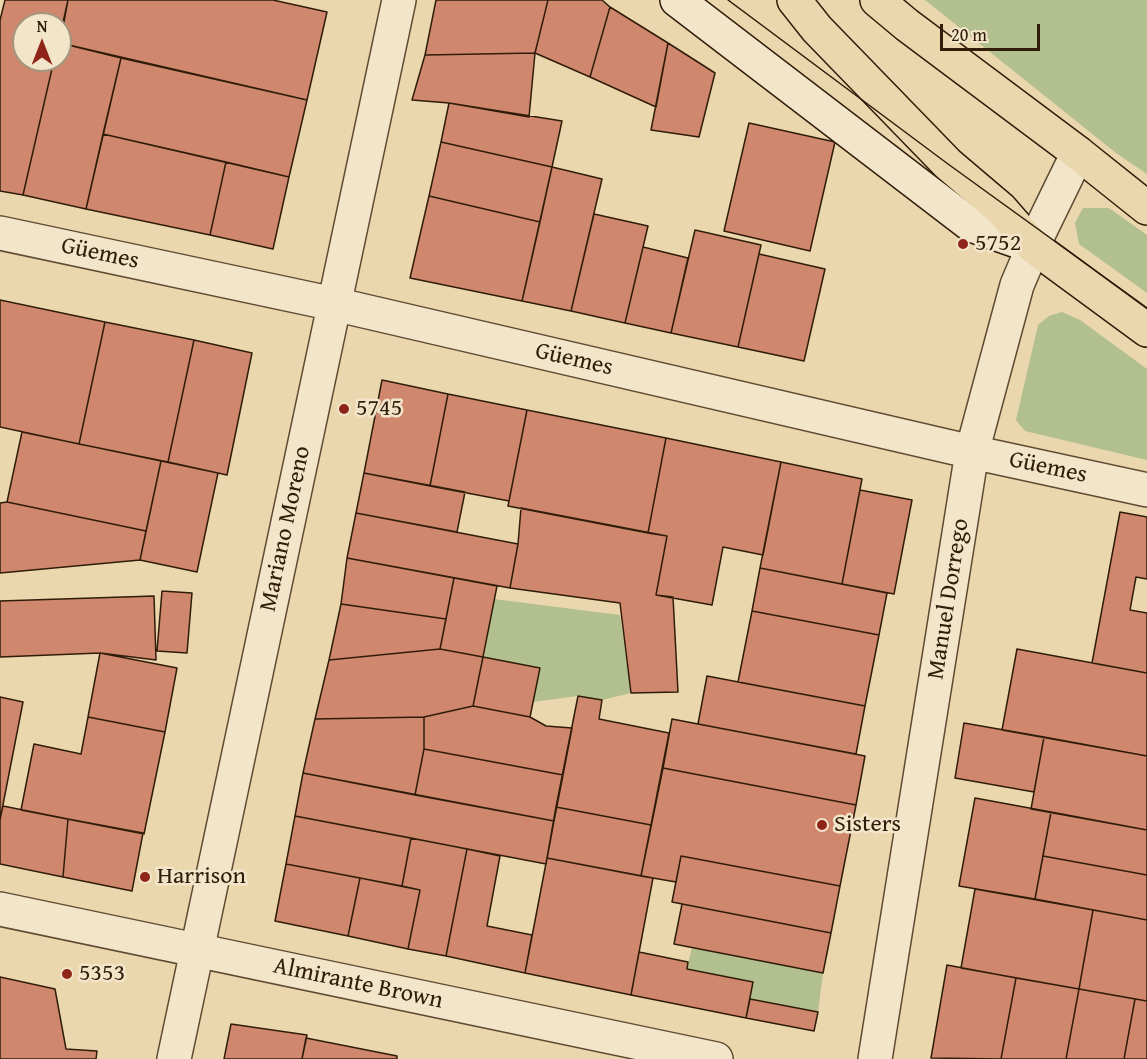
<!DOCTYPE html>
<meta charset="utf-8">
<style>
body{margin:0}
#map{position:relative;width:1147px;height:1059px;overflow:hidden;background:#ebd7ad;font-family:"Gentium Book Plus",serif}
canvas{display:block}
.north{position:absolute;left:12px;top:12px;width:60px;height:60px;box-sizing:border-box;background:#f2e5ca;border:2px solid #a4957d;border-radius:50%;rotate:0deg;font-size:16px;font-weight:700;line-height:24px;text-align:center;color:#301c09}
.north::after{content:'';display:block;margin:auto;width:21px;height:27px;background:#8f2418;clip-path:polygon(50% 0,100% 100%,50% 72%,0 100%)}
.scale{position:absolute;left:940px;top:24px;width:100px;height:27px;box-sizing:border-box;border:3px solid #301c09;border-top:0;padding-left:8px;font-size:18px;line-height:21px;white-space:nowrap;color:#301c09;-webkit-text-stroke:4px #f2e5ca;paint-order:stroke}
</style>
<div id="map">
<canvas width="1147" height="1059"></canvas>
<div class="north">N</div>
<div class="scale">20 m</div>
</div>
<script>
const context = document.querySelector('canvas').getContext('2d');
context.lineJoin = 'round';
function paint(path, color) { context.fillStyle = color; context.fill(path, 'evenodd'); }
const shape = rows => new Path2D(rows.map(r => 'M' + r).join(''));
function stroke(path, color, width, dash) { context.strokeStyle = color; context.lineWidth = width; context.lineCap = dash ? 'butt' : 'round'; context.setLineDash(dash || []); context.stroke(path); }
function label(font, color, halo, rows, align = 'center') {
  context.font = font + ' "Gentium Book Plus",serif'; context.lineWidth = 5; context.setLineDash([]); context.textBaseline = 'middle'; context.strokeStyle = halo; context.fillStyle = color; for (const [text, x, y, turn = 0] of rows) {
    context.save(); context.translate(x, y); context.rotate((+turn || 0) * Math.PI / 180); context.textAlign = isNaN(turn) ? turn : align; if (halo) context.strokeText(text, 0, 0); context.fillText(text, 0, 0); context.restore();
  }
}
paint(shape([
 [925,0,1147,0,1147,174,1116,153],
 [1083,208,1109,208,1147,235,1147,293,1079,244,1075,223],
 [1062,312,1080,320,1147,369,1147,460,1025,431,1016,420,1038,325,1049,316],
 [494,599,620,615,631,693,602,700,578,696,533,702,484,658],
 [692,947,823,973,818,1012,750,999,753,982,687,969]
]), '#b2bf8e');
const building = shape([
 [5,0,68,0,60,36,60,24,24,24,24,60,54,60,23,195,0,191,0,20,5,0],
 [68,0,273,0,327,12,307,100,60,43,68,0],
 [436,0,548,0,535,53,425,55,436,0],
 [548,0,602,0,610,7,590,77,535,53,548,0],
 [610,7,668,43,656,107,590,77,610,7],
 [60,43,121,58,86,209,23,195,54,60,60,60,60,43],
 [668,43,715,73,699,137,651,130,668,43],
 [535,53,529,117,449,103,412,100,425,55,535,53],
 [121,58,307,100,289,177,103,134,121,58],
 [449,103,562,121,552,167,441,142,449,103],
 [749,123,835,142,810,251,724,231,749,123],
 [103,134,226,162,210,235,86,209,103,134],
 [441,142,552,167,540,222,429,196,441,142],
 [226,162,289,177,273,249,210,235,226,162],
 [552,167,602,179,571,311,522,301,552,167],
 [429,196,540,222,522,301,410,278,429,196],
 [594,214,648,226,625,323,571,311,594,214],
 [695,230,761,245,738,347,671,333,695,230],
 [643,247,688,258,671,333,625,323,643,247],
 [759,254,825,269,804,361,738,347,759,254],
 [0,300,105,322,79,444,0,427,0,300],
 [105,322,194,340,168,462,79,444,105,322],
 [194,340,252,353,227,475,168,462,194,340],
 [382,380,448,394,430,486,364,473,382,380],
 [448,394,527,410,509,501,430,486,448,394],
 [527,410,666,438,648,533,508,506,527,410],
 [22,432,161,461,146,531,7,502,22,432],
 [666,438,781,462,763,555,723,547,712,605,656,595,667,536,648,533,666,438],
 [161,461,218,473,197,572,140,560,161,461],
 [781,462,862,479,842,584,760,568,781,462],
 [364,473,465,492,457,532,356,513,364,473],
 [860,490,912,500,894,594,842,584,860,490],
 [7,502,146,531,140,560,0,573,0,503,7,502],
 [521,508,667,536,656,595,673,597,678,692,631,693,620,603,510,588,518,544,521,508],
 [1120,512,1147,517,1147,579,1136,577,1130,610,1147,613,1147,673,1092,663,1120,512],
 [356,513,518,544,510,588,347,558,356,513],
 [347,558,454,578,446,619,341,604,347,558],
 [760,568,887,593,879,635,752,611,760,568],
 [454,578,497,586,483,657,440,649,454,578],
 [162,591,192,593,187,653,157,651,162,591],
 [154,596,156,660,100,653,0,657,0,601,154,596],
 [341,604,446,619,440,649,329,660,341,604],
 [752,611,879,635,865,706,738,682,752,611],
 [440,649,483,657,473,706,424,717,315,719,329,660,440,649],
 [1017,649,1147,673,1147,756,1002,730,1017,649],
 [100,653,177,668,165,732,88,717,100,653],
 [483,657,540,668,530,717,473,706,483,657],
 [707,676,865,706,856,754,698,724,707,676],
 [578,696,602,700,599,719,669,733,651,825,556,807,578,696],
 [0,697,23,702,0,820,0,697],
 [473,706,530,717,546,726,572,728,563,775,424,749,424,717,473,706],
 [88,717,165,732,144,834,21,810,34,744,81,754,88,717],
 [424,717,424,749,415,795,303,773,315,719,424,717],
 [672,719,865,756,856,805,663,768,672,719],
 [964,723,1044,737,1034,792,955,778,964,723],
 [1044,737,1147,756,1147,830,1031,809,1044,737],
 [424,749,563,775,554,821,415,795,424,749],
 [663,768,856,805,840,886,681,856,676,882,641,876,663,768],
 [303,773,554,821,546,864,295,816,303,773],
 [975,798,1051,812,1035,899,959,886,975,798],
 [3,806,68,819,63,877,0,864,0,819,3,806],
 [556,807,651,825,641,876,547,858,556,807],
 [1051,812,1147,830,1147,875,1043,856,1051,812],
 [295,816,411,838,402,886,286,864,295,816],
 [68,819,143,833,132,891,63,877,68,819],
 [411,838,467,849,446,956,408,949,420,890,402,886,411,838],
 [467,849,500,856,487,926,532,935,525,973,446,956,467,849],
 [681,856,840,886,831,933,672,902,681,856],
 [1043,856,1147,875,1147,920,1035,899,1043,856],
 [547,858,653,878,631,995,525,973,547,858],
 [286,864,360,878,348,936,275,921,286,864],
 [360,878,420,890,408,949,348,936,360,878],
 [975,889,1093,910,1079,989,961,968,975,889],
 [682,904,831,933,823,973,674,944,682,904],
 [1093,910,1147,920,1147,1001,1079,989,1093,910],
 [639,952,688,962,687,969,753,982,746,1018,631,995,639,952],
 [947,965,1016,978,1001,1059,931,1058,947,965],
 [0,977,55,989,66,1049,97,1051,96,1059,0,1059,0,977],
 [1016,978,1079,989,1066,1059,1001,1059,1016,978],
 [1079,989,1135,999,1124,1059,1066,1059,1079,989],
 [750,999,818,1012,814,1031,746,1018,750,999],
 [1135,999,1147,1001,1147,1059,1124,1059,1135,999],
 [231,1024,307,1035,302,1059,224,1059,231,1024],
 [306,1038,397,1056,397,1059,302,1059,306,1038]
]);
paint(building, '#cf886d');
stroke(building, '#301c09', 1.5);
const minor = shape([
 [0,233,334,304,972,452,1147,490],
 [0,909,716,1059],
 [174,1059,399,0],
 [875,1059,972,452,1017,285,1040,231,1078,153]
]);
const secondary = shape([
 [677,0,971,225,1034,247]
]);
const primary = shape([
 [794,0,817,29,948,164,1001,209,1034,247,1147,330],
 [877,0,907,25,1078,153,1147,208]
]);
stroke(minor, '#5f4b32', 36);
stroke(secondary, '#301c09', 36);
stroke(primary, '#301c09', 36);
stroke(minor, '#f2e5ca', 33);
stroke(secondary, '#f2e5ca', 33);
stroke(primary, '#ebd7ad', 33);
stroke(shape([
 [728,0,948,164,1147,308]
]), '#301c09', 1.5);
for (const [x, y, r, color] of [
 [963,244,6,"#8f2418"],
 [344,409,6,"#8f2418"],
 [822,825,6,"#8f2418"],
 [145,877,6,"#8f2418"],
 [67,974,6,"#8f2418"]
]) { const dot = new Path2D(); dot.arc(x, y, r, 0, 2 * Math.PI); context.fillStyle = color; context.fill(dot); stroke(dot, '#f2e5ca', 2); }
label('24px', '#301c09', '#f2e5ca', [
 ["5752",975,244],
 ["5745",356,409],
 ["Sisters",834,825],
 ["Harrison",157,877],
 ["5353",79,974]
], 'left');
label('24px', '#301c09', '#f2e5ca', [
 ["Güemes",100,254,12],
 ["Güemes",574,360,13],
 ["Güemes",1048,468,12],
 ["Mariano Moreno",286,529,-78],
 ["Manuel Dorrego",949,599,-81],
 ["Almirante Brown",358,984,12]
]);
</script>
